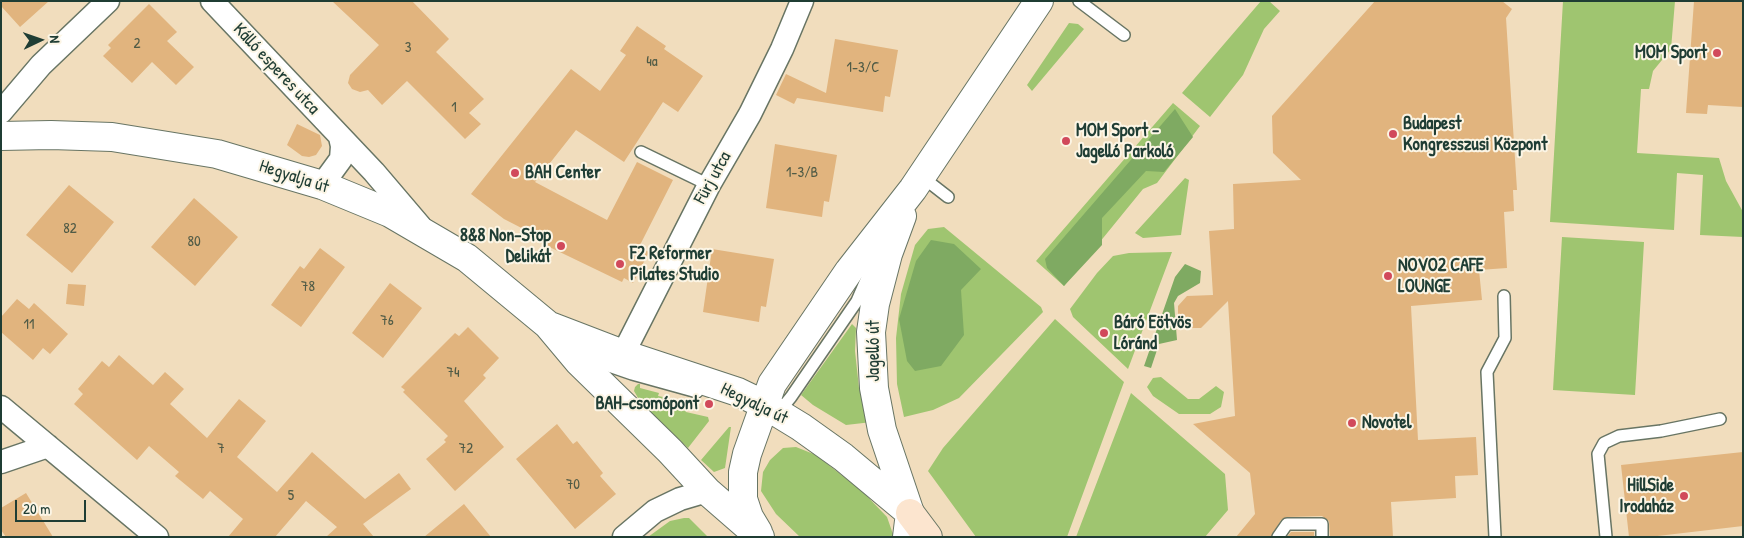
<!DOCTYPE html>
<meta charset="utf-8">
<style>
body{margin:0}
#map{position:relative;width:1744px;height:538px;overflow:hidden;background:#f1ddbd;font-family:"Patrick Hand",sans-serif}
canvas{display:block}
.frame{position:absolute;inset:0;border:2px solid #1f3d34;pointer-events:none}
.north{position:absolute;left:15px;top:15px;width:50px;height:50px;-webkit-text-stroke:4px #fcf5e5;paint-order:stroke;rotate:87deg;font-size:14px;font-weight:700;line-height:20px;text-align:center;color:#1f3d34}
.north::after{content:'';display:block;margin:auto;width:18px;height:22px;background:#1f3d34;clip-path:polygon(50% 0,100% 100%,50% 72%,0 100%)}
.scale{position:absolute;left:15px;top:500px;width:71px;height:22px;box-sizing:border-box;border:2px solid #1f3d34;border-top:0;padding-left:6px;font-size:15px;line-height:18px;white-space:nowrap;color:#1f3d34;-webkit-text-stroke:4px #fcf5e5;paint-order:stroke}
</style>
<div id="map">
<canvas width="1744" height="538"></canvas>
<div class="frame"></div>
<div class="north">N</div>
<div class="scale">20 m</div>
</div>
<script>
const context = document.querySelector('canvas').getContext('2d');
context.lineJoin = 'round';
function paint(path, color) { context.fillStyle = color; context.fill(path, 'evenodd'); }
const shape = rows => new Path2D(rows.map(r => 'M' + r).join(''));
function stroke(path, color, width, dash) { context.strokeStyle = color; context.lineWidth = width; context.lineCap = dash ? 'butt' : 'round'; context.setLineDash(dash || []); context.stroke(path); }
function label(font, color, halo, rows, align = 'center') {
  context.font = font + ' "Patrick Hand",sans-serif'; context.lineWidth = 4; context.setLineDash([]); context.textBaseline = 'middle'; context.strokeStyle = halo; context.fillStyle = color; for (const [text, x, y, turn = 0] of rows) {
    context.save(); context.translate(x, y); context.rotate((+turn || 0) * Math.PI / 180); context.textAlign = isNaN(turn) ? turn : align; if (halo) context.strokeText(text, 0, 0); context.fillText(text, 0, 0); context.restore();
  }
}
paint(shape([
 [1261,1,1269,1,1280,11,1264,29,1243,75,1210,117,1182,93],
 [1563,1,1675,1,1671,49,1653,71,1649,89,1641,89,1637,153,1719,158,1726,181,1743,212,1743,237,1700,235,1703,175,1677,173,1674,230,1550,222],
 [1069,23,1078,24,1084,29,1032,91,1027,85],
 [1173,103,1200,126,1157,183,1143,189,1064,286,1036,261],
 [1185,178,1189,180,1181,235,1143,238,1135,233],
 [944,227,1041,307,1043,312,959,398,933,410,904,417,897,384,896,338,901,294,915,245,928,229],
 [1562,237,1644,242,1635,395,1553,390],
 [1172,252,1128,369,1073,317,1070,309,1097,273,1113,256,1129,253],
 [1055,319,1124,382,1067,537,976,537,928,471,943,448],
 [852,324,856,328,855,351,859,388,872,422,846,425,813,405,801,395],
 [1161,377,1188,399,1199,399,1216,386,1224,392,1221,407,1210,414,1179,414,1153,396,1147,387,1153,378],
 [638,384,640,384,640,388,659,393,658,396,688,402,686,412,708,417,709,421,688,448,641,403,634,391,635,387],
 [1131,393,1225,474,1228,510,1205,537,1076,537],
 [729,427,731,427,725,468,714,472,701,460],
 [796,447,816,455,863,492,887,517,894,537,800,537,776,514,761,491,763,472,770,460,783,448],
 [684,518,689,518,708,537,648,537,670,521]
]), '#9fc570');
paint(shape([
 [1175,109,1193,137,1164,172,1146,171,1102,218,1102,245,1064,286,1047,268,1045,259],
 [931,240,954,244,981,269,961,290,964,335,941,366,915,371,907,361,899,319,916,261],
 [1185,264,1201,271,1200,283,1178,296,1174,303,1177,340,1159,344,1151,368,1144,366,1175,277]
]), '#7faa62');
paint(shape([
 [1,1,49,1,20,27,1,6],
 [332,1,412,1,449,39,436,52,484,99,469,113,481,124,465,139,407,81,382,105,368,90,360,92,352,89,348,83,350,75,379,45],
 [1375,1,1502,1,1512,9,1506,18,1517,190,1513,190,1514,211,1504,212,1507,268,1479,270,1482,300,1411,306,1418,440,1476,437,1478,475,1455,476,1456,498,1391,502,1393,537,1330,537,1329,521,1322,516,1287,517,1281,520,1271,537,1236,537,1255,514,1250,473,1193,424,1235,416,1228,301,1201,328,1188,328,1178,319,1178,306,1187,296,1213,295,1209,231,1234,229,1233,184,1301,180,1273,153,1272,116],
 [1694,1,1743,1,1743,107,1708,105,1707,114,1686,113],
 [149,4,177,32,167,41,194,67,176,85,152,62,132,83,103,56,111,48,108,45],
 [637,26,666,46,664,49,703,76,678,112,663,102,624,162,576,130,535,182,607,220,637,162,673,180,639,247,649,252,633,283,624,278,622,282,539,242,541,238,504,219,471,194,571,69,600,91,626,55,620,51],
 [835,39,898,50,890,97,885,96,883,112,797,98,794,104,776,95,786,74,826,93],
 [297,124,320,135,322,146,316,155,309,157,302,156,287,145],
 [775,144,837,155,829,202,824,201,822,217,766,208],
 [69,185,114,222,72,273,26,235],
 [194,198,238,237,195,286,151,247],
 [320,248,345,267,301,327,271,305,300,266,304,269],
 [712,249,774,259,766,307,761,306,759,322,703,312],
 [390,283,422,308,383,358,352,333],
 [68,284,86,285,84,306,66,304],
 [17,299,29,309,34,303,68,334,50,354,43,348,33,360,1,332,1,317],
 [468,327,499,358,483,375,486,378,464,401,504,447,455,491,426,459,446,442,444,440,448,436,403,392,405,390,401,387,455,333,459,336],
 [119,355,153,385,165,372,184,389,170,404,207,438,239,399,266,421,237,457,277,492,312,452,365,499,399,473,411,489,363,524,374,537,326,537,337,527,306,501,275,537,228,537,243,519,210,491,203,499,175,476,179,472,149,446,137,460,74,404,83,394,78,389,102,361,109,367],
 [557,424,573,444,577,441,603,473,600,476,616,494,575,529,516,459],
 [1743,452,1743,526,1649,537,1629,537,1621,465],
 [26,493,53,537,6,537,1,530,1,508],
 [464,504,491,537,424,537],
 [1291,532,1314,532,1314,537,1287,537]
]), '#e1b47e');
const service = shape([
 [1079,1,1124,35],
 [641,152,709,185],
 [921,176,948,197],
 [582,349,606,365,632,374,697,392],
 [777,414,791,397,857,301,873,264],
 [1278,537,1287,524,1322,524,1322,537],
 [1495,537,1487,372,1505,338,1504,296],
 [1606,537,1598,454,1604,443,1619,436,1661,431,1720,419]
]);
const minor = shape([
 [212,1,374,172,420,226],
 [1,112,41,65,108,1],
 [322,185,341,159,342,146,340,137],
 [623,354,709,185,750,114,782,49,802,1],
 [1,407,157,537],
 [1,462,48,446],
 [624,537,655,511,680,499,707,491]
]);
const tertiary = shape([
 [1,136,51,135,112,137,217,154,322,185,390,213,467,258,548,325,579,362,670,451,707,491,760,537],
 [902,216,888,254,875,304,871,332,874,388,882,430,910,513,907,537],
 [550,326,623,354,738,392,765,405,801,427,843,457,910,513],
 [758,532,749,517,743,499,743,472,747,454,772,384,849,271,913,189,1039,1]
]);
const secondary = shape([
 [910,513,928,537]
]);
stroke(service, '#687564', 14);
stroke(minor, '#687564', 25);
stroke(tertiary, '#687564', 30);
stroke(secondary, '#687564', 30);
stroke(service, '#fff', 11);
stroke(minor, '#fff', 22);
stroke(tertiary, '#fff', 28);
stroke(secondary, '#fce5cf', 28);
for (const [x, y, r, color] of [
 [1717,53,5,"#d1495b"],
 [1393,134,5,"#d1495b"],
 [1066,141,5,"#d1495b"],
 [515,173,5,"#d1495b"],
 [561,246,5,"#d1495b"],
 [620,264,5,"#d1495b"],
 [1388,276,5,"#d1495b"],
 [1104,333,5,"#d1495b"],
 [709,404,5,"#d1495b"],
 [1352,423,5,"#d1495b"],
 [1684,496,5,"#d1495b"]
]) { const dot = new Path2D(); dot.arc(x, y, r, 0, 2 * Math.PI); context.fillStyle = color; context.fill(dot); stroke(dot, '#fcf5e5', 2); }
label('15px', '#505b46', null, [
 ["2",137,44],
 ["3",408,48],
 ["4a",652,62],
 ["1-3/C",863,68],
 ["1",454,108],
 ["1-3/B",802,173],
 ["82",70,229],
 ["80",194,242],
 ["78",308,287],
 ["76",387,321],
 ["11",29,325],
 ["74",453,373],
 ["7",221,449],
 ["72",466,449],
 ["70",573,485],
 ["5",291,496]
]);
label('bold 18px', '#1f3d34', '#fcf5e5', [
 ["MOM Sport",1707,53,"right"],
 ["Budapest",1403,124],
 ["Kongresszusi Központ",1403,145],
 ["MOM Sport -",1076,131],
 ["Jagelló Parkoló",1076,152],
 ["BAH Center",525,173],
 ["8&8 Non-Stop",551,236,"right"],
 ["Delikát",551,257,"right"],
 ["F2 Reformer",630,254],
 ["Pilates Studio",630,275],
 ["NOVO2 CAFE",1398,266],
 ["LOUNGE",1398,287],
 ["Báró Eötvös",1114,323],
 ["Lóránd",1114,344],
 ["BAH-csomópont",699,404,"right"],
 ["Novotel",1362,423],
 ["HillSide",1674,486,"right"],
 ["Irodaház",1674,507,"right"]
], 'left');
label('18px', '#1f3d34', '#fcf5e5', [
 ["Kálló esperes utca",276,69,47],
 ["Hegyalja út",294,177,18],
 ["Fürj utca",713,178,-61],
 ["Jagelló út",874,351,-90],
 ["Hegyalja út",754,404,26]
]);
</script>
